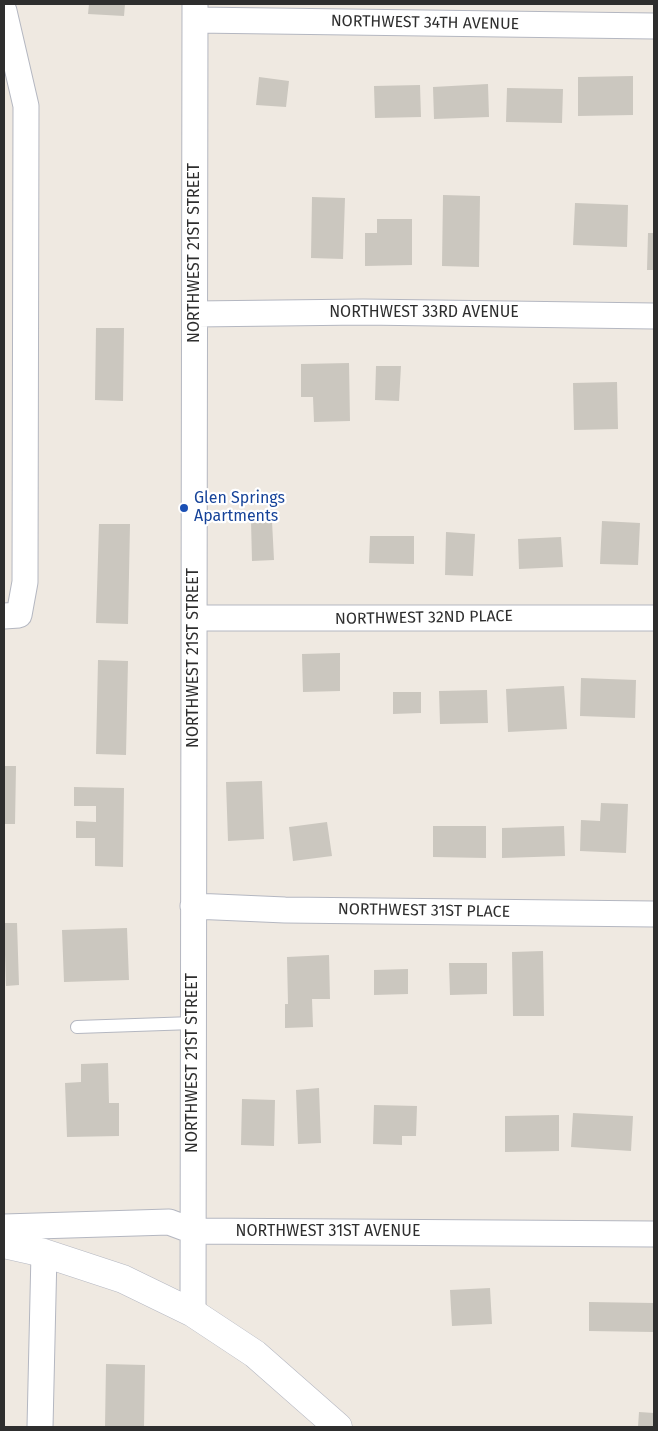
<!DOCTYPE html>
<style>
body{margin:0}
#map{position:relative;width:658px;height:1431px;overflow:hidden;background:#efe9e1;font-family:"Fira Sans",sans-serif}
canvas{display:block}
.frame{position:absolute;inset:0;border:5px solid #2e2e2e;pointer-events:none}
</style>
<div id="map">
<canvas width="658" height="1431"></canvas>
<div class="frame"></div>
</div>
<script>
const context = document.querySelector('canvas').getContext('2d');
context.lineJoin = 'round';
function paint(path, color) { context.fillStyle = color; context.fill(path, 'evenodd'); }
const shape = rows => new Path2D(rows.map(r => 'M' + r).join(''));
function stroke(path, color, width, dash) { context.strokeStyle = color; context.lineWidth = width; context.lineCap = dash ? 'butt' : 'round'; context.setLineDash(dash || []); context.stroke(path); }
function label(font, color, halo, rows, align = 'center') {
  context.font = font + ' "Fira Sans",sans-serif'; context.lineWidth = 4.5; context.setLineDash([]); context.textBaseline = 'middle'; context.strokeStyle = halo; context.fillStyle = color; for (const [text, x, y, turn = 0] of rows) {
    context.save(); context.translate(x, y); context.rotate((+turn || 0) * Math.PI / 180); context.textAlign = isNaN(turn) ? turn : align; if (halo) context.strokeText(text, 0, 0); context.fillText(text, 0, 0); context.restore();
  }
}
paint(shape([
 [89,4,125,4,124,16,88,14],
 [633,76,633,115,578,116,578,77],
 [259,77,289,81,286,107,256,105],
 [488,84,489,117,434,119,433,87],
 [420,85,421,117,375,118,374,86],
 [507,88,563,89,562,123,506,122],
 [443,195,480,196,479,267,442,266],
 [312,197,345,198,343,259,311,258],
 [575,203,628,205,627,247,573,245],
 [377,219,412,219,412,265,365,266,365,233,377,233],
 [648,233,654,233,654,270,647,270],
 [96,328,124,328,123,401,95,400],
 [349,363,350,421,314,422,313,397,301,397,301,364],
 [376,366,401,366,399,401,375,400],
 [617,382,618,429,574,430,573,383],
 [251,521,272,521,274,560,252,561],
 [602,521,640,523,638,565,600,564],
 [99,524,130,524,128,624,96,623],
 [446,532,475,534,473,576,445,575],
 [370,536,414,536,414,564,369,563],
 [561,537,563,567,519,569,518,539],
 [340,653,340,691,303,692,302,654],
 [98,660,128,661,126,755,96,754],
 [581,678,636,680,635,718,580,716],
 [564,686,567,729,508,732,506,689],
 [487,690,488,723,440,724,439,691],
 [393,692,421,692,421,713,393,714],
 [4,766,16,766,15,824,4,824],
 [262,781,264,839,228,841,226,782],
 [74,787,124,788,123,867,95,866,95,838,76,838,76,821,96,822,96,806,74,806],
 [601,803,628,804,626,853,580,851,581,820,600,821],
 [327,822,332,856,293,861,289,827],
 [433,826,486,826,486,858,433,857],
 [564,826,565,856,502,858,502,828],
 [4,923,17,923,19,985,6,986],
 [127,928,129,980,64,982,62,930],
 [543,951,544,1016,513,1016,512,952],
 [329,955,330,999,312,999,313,1027,285,1028,285,1004,288,1004,287,957],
 [449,963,487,963,487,994,450,995],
 [408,969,408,994,374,995,374,970],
 [108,1063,109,1103,119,1103,119,1136,67,1137,65,1083,81,1082,81,1064],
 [319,1088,321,1143,298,1144,296,1090],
 [242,1099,275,1100,274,1146,241,1145],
 [374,1105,417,1106,416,1136,402,1136,402,1145,373,1144],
 [573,1113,633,1116,631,1151,571,1147],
 [559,1115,559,1151,505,1152,505,1116],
 [490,1288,492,1324,452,1326,450,1290],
 [589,1302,654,1303,654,1332,589,1331],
 [106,1364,145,1365,144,1427,105,1427],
 [639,1412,654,1413,654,1427,638,1427]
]), '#cbc7bf');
const lane = shape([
 [77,1027,193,1023]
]);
const street = shape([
 [4,11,26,106,25,582,19,615,4,616],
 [195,20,654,26],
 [195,314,363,312,654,316],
 [194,618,654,618],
 [193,906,285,910,654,914],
 [4,1227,169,1222,193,1231,654,1234],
 [193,1313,195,4],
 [40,1427,44,1253]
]);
const secondary = shape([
 [4,1244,44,1253,123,1279,193,1313,255,1354,338,1427]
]);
stroke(lane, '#b4b7c1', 14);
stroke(street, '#b4b7c1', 27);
stroke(secondary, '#b4b7c1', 29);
stroke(lane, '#fff', 12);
stroke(street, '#fff', 25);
stroke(secondary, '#fff', 28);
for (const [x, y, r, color] of [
 [184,508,5,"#1a4fb4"]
]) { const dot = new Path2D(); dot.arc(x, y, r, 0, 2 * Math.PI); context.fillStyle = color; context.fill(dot); stroke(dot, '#fff', 2); }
label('16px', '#2e2e2e', '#fff', [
 ["NORTHWEST 34TH AVENUE",425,23,1],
 ["NORTHWEST 21ST STREET",195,253,-90],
 ["NORTHWEST 33RD AVENUE",424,313],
 ["NORTHWEST 32ND PLACE",424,618,-1],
 ["NORTHWEST 21ST STREET",194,658,-90],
 ["NORTHWEST 31ST PLACE",424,911,1],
 ["NORTHWEST 21ST STREET",193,1063,-90],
 ["NORTHWEST 31ST AVENUE",328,1232]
]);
label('16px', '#164399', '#fff', [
 ["Glen Springs",194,499],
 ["Apartments",194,517]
], 'left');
</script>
